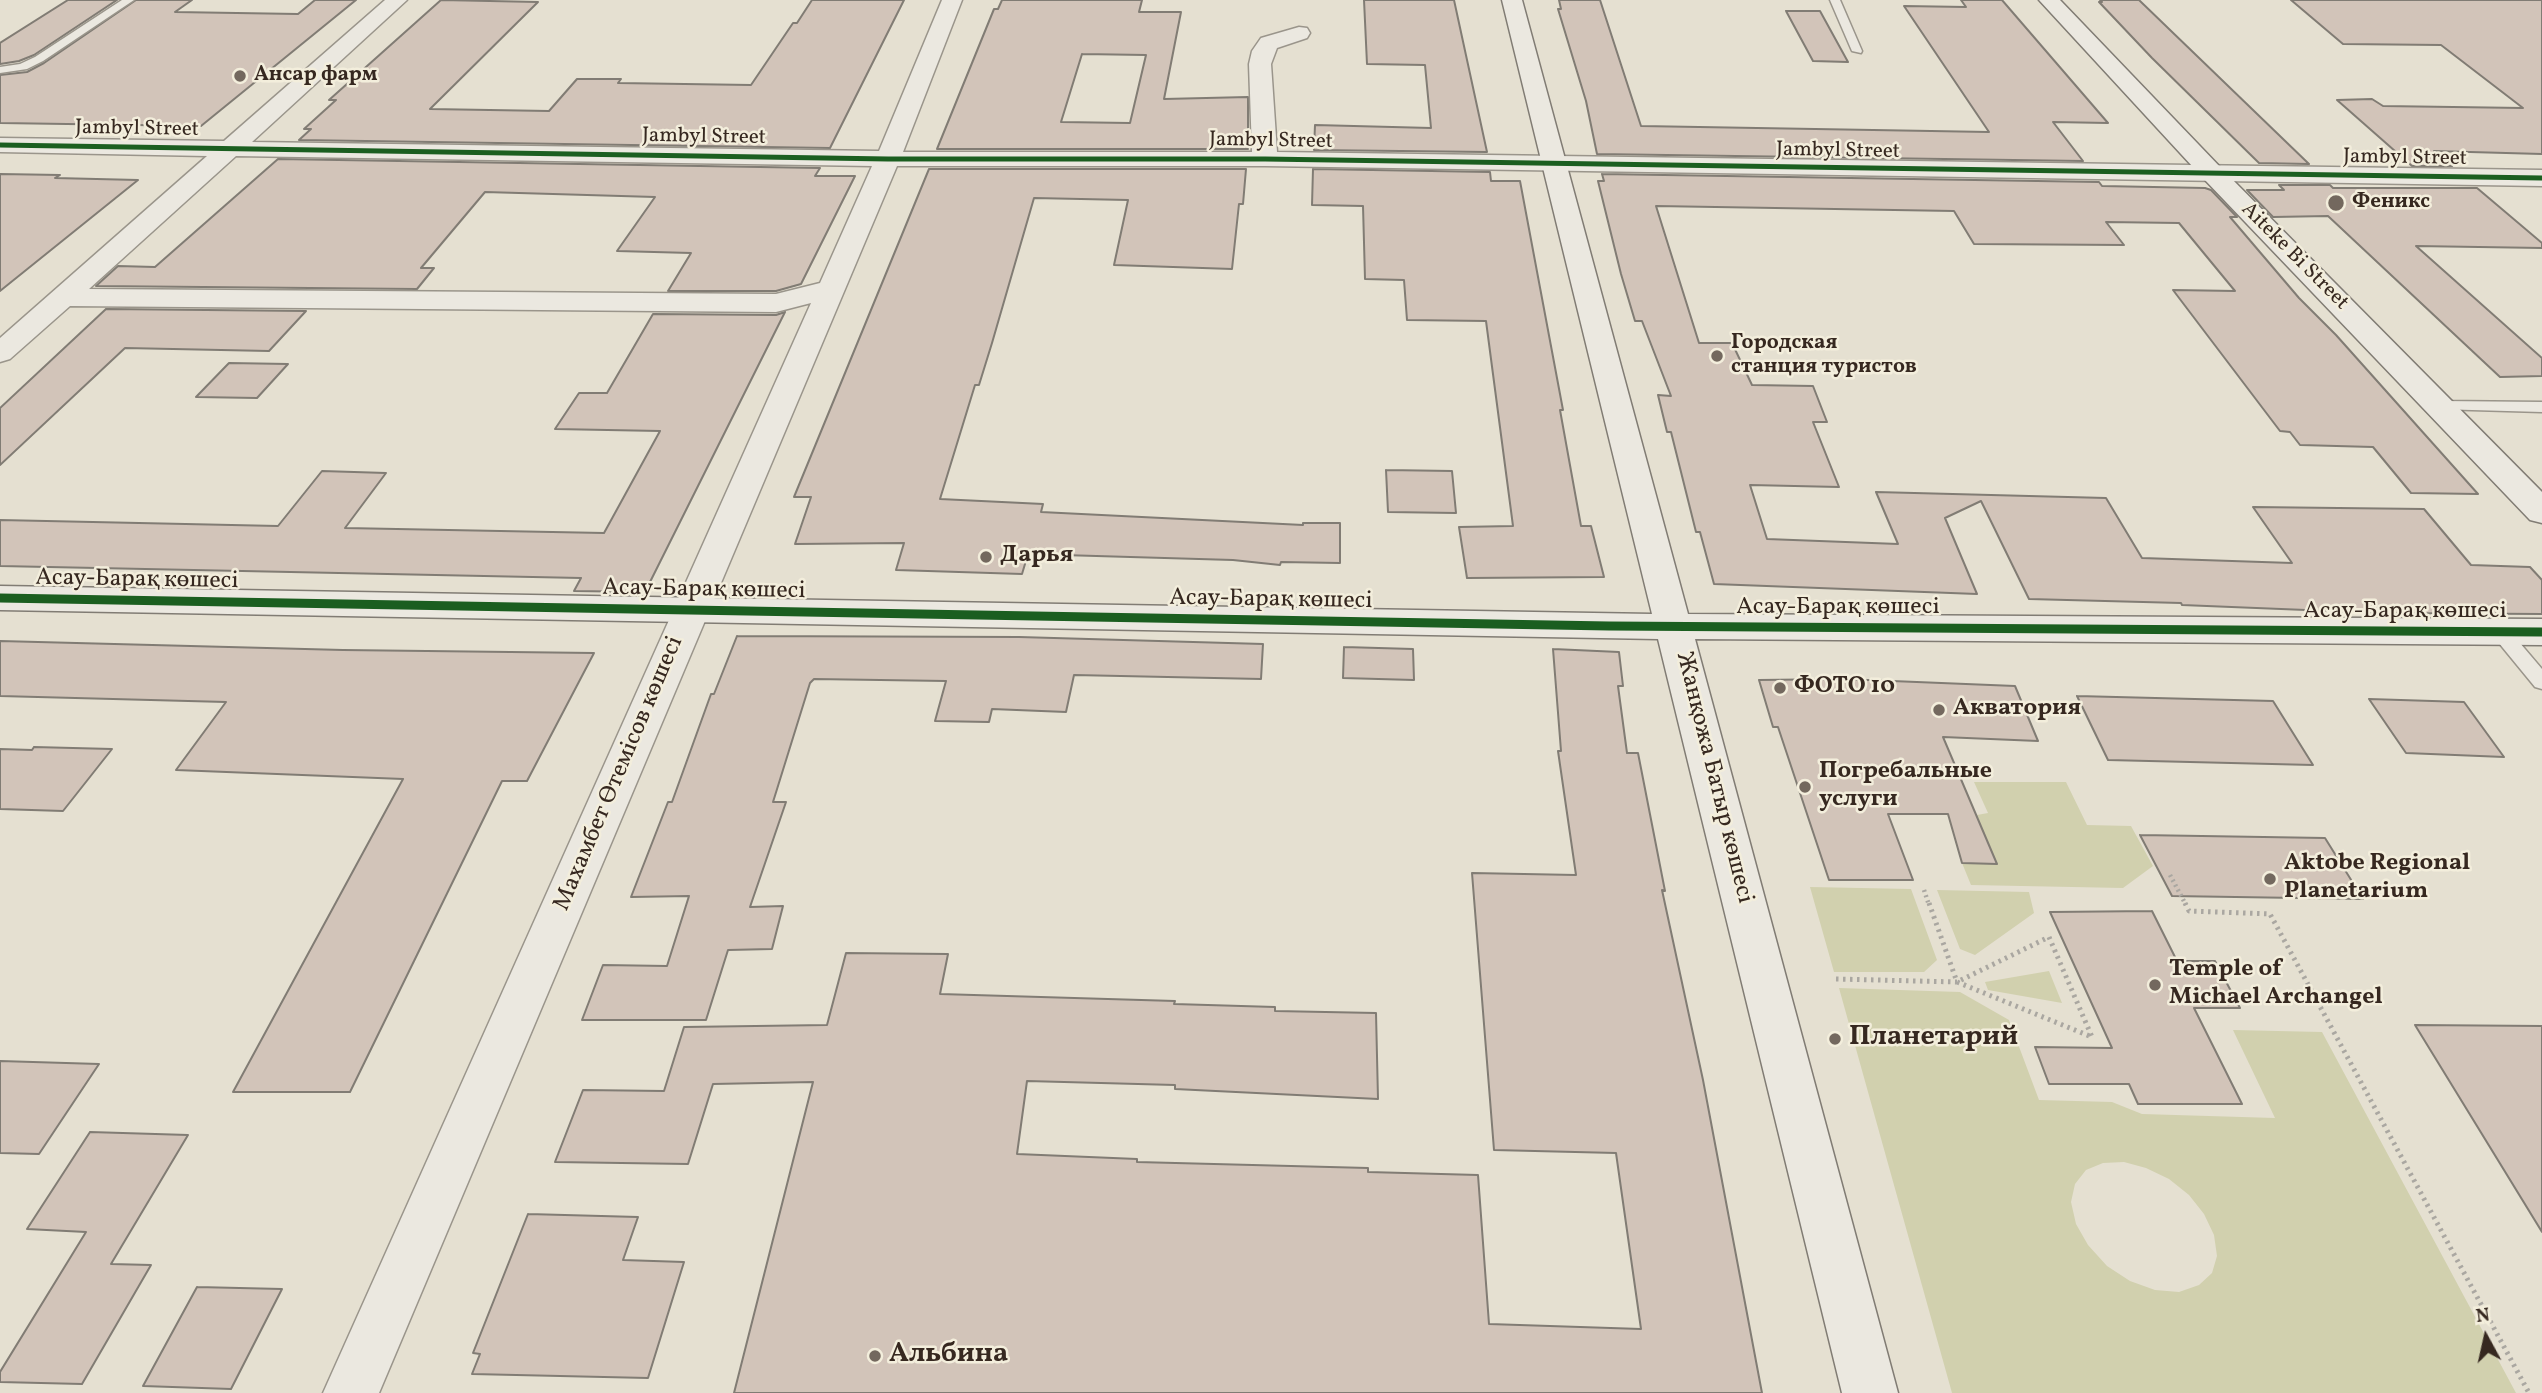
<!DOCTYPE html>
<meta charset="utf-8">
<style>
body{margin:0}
#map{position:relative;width:2542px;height:1393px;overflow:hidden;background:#e5e0d1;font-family:Vollkorn,serif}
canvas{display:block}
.north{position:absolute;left:2451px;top:1302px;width:70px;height:70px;-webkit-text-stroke:5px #f3eedc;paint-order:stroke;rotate:352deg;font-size:19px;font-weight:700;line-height:28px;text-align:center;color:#362820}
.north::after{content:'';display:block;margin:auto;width:24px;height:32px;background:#362820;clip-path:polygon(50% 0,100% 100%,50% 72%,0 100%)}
</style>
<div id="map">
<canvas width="2542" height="1393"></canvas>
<div class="north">N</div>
</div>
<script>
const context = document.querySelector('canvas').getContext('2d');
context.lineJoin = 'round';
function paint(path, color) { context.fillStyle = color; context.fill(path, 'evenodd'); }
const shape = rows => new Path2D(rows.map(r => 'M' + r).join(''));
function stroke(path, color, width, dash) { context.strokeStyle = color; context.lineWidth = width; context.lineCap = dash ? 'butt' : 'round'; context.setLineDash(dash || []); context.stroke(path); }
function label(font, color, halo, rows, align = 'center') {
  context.font = font + ' Vollkorn,serif'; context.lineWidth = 5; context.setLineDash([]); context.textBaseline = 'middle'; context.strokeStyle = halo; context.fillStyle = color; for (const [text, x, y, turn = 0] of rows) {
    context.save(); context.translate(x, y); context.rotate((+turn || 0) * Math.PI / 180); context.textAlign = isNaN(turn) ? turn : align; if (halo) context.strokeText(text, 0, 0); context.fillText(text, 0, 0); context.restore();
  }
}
paint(shape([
 [1974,782,2066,782,2087,825,2131,826,2153,866,2123,888,1971,885,1962,863,1996,863,1977,815,1988,813],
 [1810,887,1911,889,1937,960,1924,972,1834,972],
 [1937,890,2029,892,2034,913,1975,955,1960,949],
 [2049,971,2062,1003,1988,990,1985,982],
 [1839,988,1960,992,2009,1020,2039,1100,2112,1102,2142,1114,2275,1118,2233,1030,2322,1032,2516,1393,1952,1393],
 [2124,1162,2146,1168,2169,1179,2189,1195,2204,1214,2214,1235,2217,1256,2212,1273,2199,1285,2179,1292,2155,1290,2130,1281,2107,1266,2088,1245,2076,1224,2071,1202,2075,1184,2086,1170,2103,1163]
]), '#d1d0ae');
const building = shape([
 [68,0,117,0,34,55,19,61,0,64,0,43,68,0],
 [136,0,192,0,175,12,298,14,315,0,356,0,201,126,0,123,0,75,27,72,44,63,136,0],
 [441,0,538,2,430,109,549,111,577,79,621,79,618,83,751,85,793,23,797,23,812,0,904,0,830,148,299,140,311,129,304,129,336,100,329,100,441,0],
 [1002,0,1142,0,1139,12,1181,12,1164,99,1248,97,1248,149,937,149,994,9,998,9,1002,0],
 [1082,54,1146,55,1130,123,1061,122,1082,54],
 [1364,0,1454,0,1487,152,1314,150,1315,125,1431,128,1425,65,1367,64,1364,0],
 [1559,0,1600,0,1641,126,1989,132,1904,6,1966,7,1961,0,2002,0,2108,123,2053,122,2083,161,1597,154,1586,101,1558,9,1561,9,1559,0],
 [2100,0,2139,0,2309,164,2259,163,2152,58,2099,2,2102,2,2100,0],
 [2291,0,2542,0,2542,154,2434,151,2452,166,2412,166,2337,100,2372,99,2383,106,2523,108,2441,45,2343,44,2291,0],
 [1786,11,1820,11,1848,62,1813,61,1786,11],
 [278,159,820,168,815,176,855,176,801,284,776,291,668,291,691,253,617,251,655,197,485,192,421,268,434,268,417,289,96,286,118,266,155,267,278,159],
 [929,169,1246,169,1243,204,1239,204,1232,269,1114,265,1128,200,1034,198,992,343,979,385,975,385,940,499,1043,504,1041,512,1303,525,1303,523,1340,523,1340,563,1281,562,1280,565,1233,560,1028,554,1022,574,896,570,904,543,795,544,811,497,794,497,929,169],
 [1313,169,1490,172,1491,181,1520,181,1563,410,1560,410,1581,526,1591,526,1604,577,1467,578,1459,527,1513,526,1486,321,1407,320,1404,280,1365,279,1363,206,1312,205,1313,169],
 [0,174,60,175,55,178,138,180,0,291,0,174],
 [1602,174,2099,182,2102,186,2205,188,2211,190,2237,217,2230,217,2299,298,2336,335,2478,494,2411,493,2373,447,2300,445,2290,432,2280,431,2173,290,2235,291,2179,223,2106,222,2124,245,1974,244,1954,211,1656,206,1699,343,1732,343,1752,385,1813,386,1827,422,1813,422,1839,487,1750,485,1767,539,1898,544,1876,492,2106,498,2142,558,2292,563,2253,507,2424,509,2471,565,2530,567,2542,580,2542,614,2380,613,2182,605,2181,603,2029,599,1981,501,1945,518,1977,594,1714,584,1700,532,1696,532,1671,432,1667,432,1658,395,1671,396,1642,321,1635,321,1621,274,1598,181,1604,181,1602,174],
 [2279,185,2330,185,2333,188,2477,188,2542,243,2542,248,2416,246,2542,358,2542,376,2500,377,2328,216,2273,217,2247,190,2284,190,2279,185],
 [106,309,306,311,269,351,125,348,0,465,0,408,106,309],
 [785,312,645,592,574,591,581,578,0,566,0,520,278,526,322,471,386,473,345,528,604,533,660,431,555,429,579,393,607,393,653,314,776,315,785,312],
 [229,363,288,364,257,398,196,397,229,363],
 [1386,470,1452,471,1456,513,1388,512,1386,470],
 [737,636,1019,637,1263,644,1261,679,1074,675,1066,712,992,709,989,722,935,721,946,681,814,679,810,683,773,802,786,802,750,907,783,906,772,949,728,950,706,1020,582,1020,603,965,667,966,689,896,631,897,668,802,672,802,711,694,714,694,737,636],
 [0,641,343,650,594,653,527,781,502,781,350,1092,233,1092,403,779,176,770,226,702,0,696,0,641],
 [1344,647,1413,649,1414,680,1343,678,1344,647],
 [1553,649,1619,652,1623,686,1618,686,1627,753,1638,753,1665,891,1662,890,1703,1080,1762,1393,734,1393,813,1082,713,1084,688,1164,555,1162,583,1090,664,1091,684,1027,827,1025,846,953,948,954,940,994,1175,1001,1174,1004,1275,1007,1275,1011,1376,1013,1378,1099,1175,1089,1175,1085,1027,1081,1017,1154,1137,1159,1137,1162,1368,1168,1368,1172,1478,1175,1489,1324,1641,1329,1616,1153,1494,1150,1472,873,1576,875,1558,751,1561,751,1553,649],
 [1843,679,2015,686,2038,741,1943,737,1997,864,1962,863,1948,814,1888,814,1913,880,1829,880,1778,727,1773,727,1759,680,1843,679],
 [2077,696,2273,701,2313,765,2108,760,2077,696],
 [2369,699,2464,702,2504,757,2406,753,2369,699],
 [34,747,112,749,63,811,0,809,0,749,32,750,34,747],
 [2140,835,2325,838,2363,899,2172,896,2140,835],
 [2152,911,2177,961,2215,961,2240,1008,2194,1008,2242,1104,2138,1104,2129,1084,2049,1084,2035,1047,2112,1048,2050,912,2152,911],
 [2415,1025,2542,1026,2542,1232,2415,1025],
 [0,1061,99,1064,39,1154,0,1153,0,1061],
 [90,1132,188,1135,111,1264,151,1265,82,1384,0,1382,0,1372,86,1232,27,1229,90,1132],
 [528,1214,638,1217,623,1260,684,1262,648,1378,472,1374,480,1354,473,1353,528,1214],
 [197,1287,282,1289,231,1389,143,1386,197,1287]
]);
paint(building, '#d2c4b9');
stroke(building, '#817c74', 2);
const lane = shape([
 [122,0,134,0,43,61,27,69,0,73,0,67,20,64,35,57,122,0],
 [1830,0,1840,0,1862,51,1861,53,1852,51,1830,0],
 [2442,401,2542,402,2542,412,2437,409,2434,406,2437,403,2442,401],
 [2501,627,2508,629,2542,669,2542,689,2535,687,2494,637,2492,633,2494,629,2501,627]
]);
const street = shape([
 [385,0,407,0,252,142,879,151,942,0,962,0,903,152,1252,152,1249,64,1252,51,1261,38,1299,27,1307,28,1310,33,1307,38,1277,48,1271,64,1277,152,2542,170,2542,186,1265,166,897,166,379,1393,323,1393,811,303,776,312,70,306,10,359,0,362,0,338,207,156,0,152,0,138,224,141,385,0],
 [236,156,872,166,820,283,776,294,89,289,236,156]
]);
const secondary = shape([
 [1502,0,1522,0,1688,614,2542,619,2542,645,1695,639,1898,1393,1842,1393,1658,639,0,610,0,586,1652,614,1502,0],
 [2039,0,2060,0,2222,169,2542,492,2542,523,2530,520,2204,179,2039,0]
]);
stroke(lane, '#9a958b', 3);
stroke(street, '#9a958b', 3);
stroke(secondary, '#817c74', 3);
stroke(shape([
 [2170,875,2186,905],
 [1924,890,1929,905]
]), '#aaa7a1', 4.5, [2, 3.5]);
stroke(shape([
 [1929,903,1957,982],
 [2185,903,2189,911,2270,914,2529,1393],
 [2049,937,2092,1037,1957,982,2049,937],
 [1836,979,1957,982]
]), '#aaa7a1', 5, [2.5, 4.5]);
paint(lane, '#ebe8e0');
paint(street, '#ebe8e0');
paint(secondary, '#ebe8e0');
stroke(shape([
 [0,145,888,159,1265,159,2542,178]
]), '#1b5e20', 5);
stroke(shape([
 [0,598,1609,626,2542,632]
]), '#1b5e20', 9);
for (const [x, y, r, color] of [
 [240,76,7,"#73685e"],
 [2336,203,9,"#73685e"],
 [1717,356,7,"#73685e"],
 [986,557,7,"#73685e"],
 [1780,688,7,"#73685e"],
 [1939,710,7,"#73685e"],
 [1805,787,7,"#73685e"],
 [2270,879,7,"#73685e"],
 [2155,985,7,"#73685e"],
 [1835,1039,7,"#73685e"],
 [875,1356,7,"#73685e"]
]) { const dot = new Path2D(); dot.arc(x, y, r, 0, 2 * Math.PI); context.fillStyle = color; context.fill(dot); stroke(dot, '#f3eedc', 2.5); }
label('bold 21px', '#362820', '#f3eedc', [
 ["Ансар фарм",254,76],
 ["Феникс",2352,203],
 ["Городская",1731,344],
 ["станция туристов",1731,368]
], 'left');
label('21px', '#362820', '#f3eedc', [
 ["Jambyl Street",137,130,1],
 ["Jambyl Street",704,138,1],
 ["Jambyl Street",1271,142,1],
 ["Jambyl Street",1838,152,1],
 ["Jambyl Street",2405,159,1],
 ["Aiteke Bi Street",2294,257,45]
]);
label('bold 24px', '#362820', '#f3eedc', [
 ["Дарья",1000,557],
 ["ФОТО 10",1794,688],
 ["Акватория",1953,710],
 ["Погребальные",1819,773],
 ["услуги",1819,801],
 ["Aktobe Regional",2284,865],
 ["Planetarium",2284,893],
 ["Temple of",2169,971],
 ["Michael Archangel",2169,999]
], 'left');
label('24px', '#362820', '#f3eedc', [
 ["Асау-Барақ көшесі",137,581,1],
 ["Асау-Барақ көшесі",704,591,1],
 ["Асау-Барақ көшесі",1271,601,1],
 ["Асау-Барақ көшесі",1838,609],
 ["Асау-Барақ көшесі",2405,613],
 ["Махамбет Өтемісов көшесі",620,774,-67],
 ["Жанқожа Батыр көшесі",1713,778,76]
]);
label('bold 28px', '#362820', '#f3eedc', [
 ["Планетарий",1849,1039],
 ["Альбина",889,1356]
], 'left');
</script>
